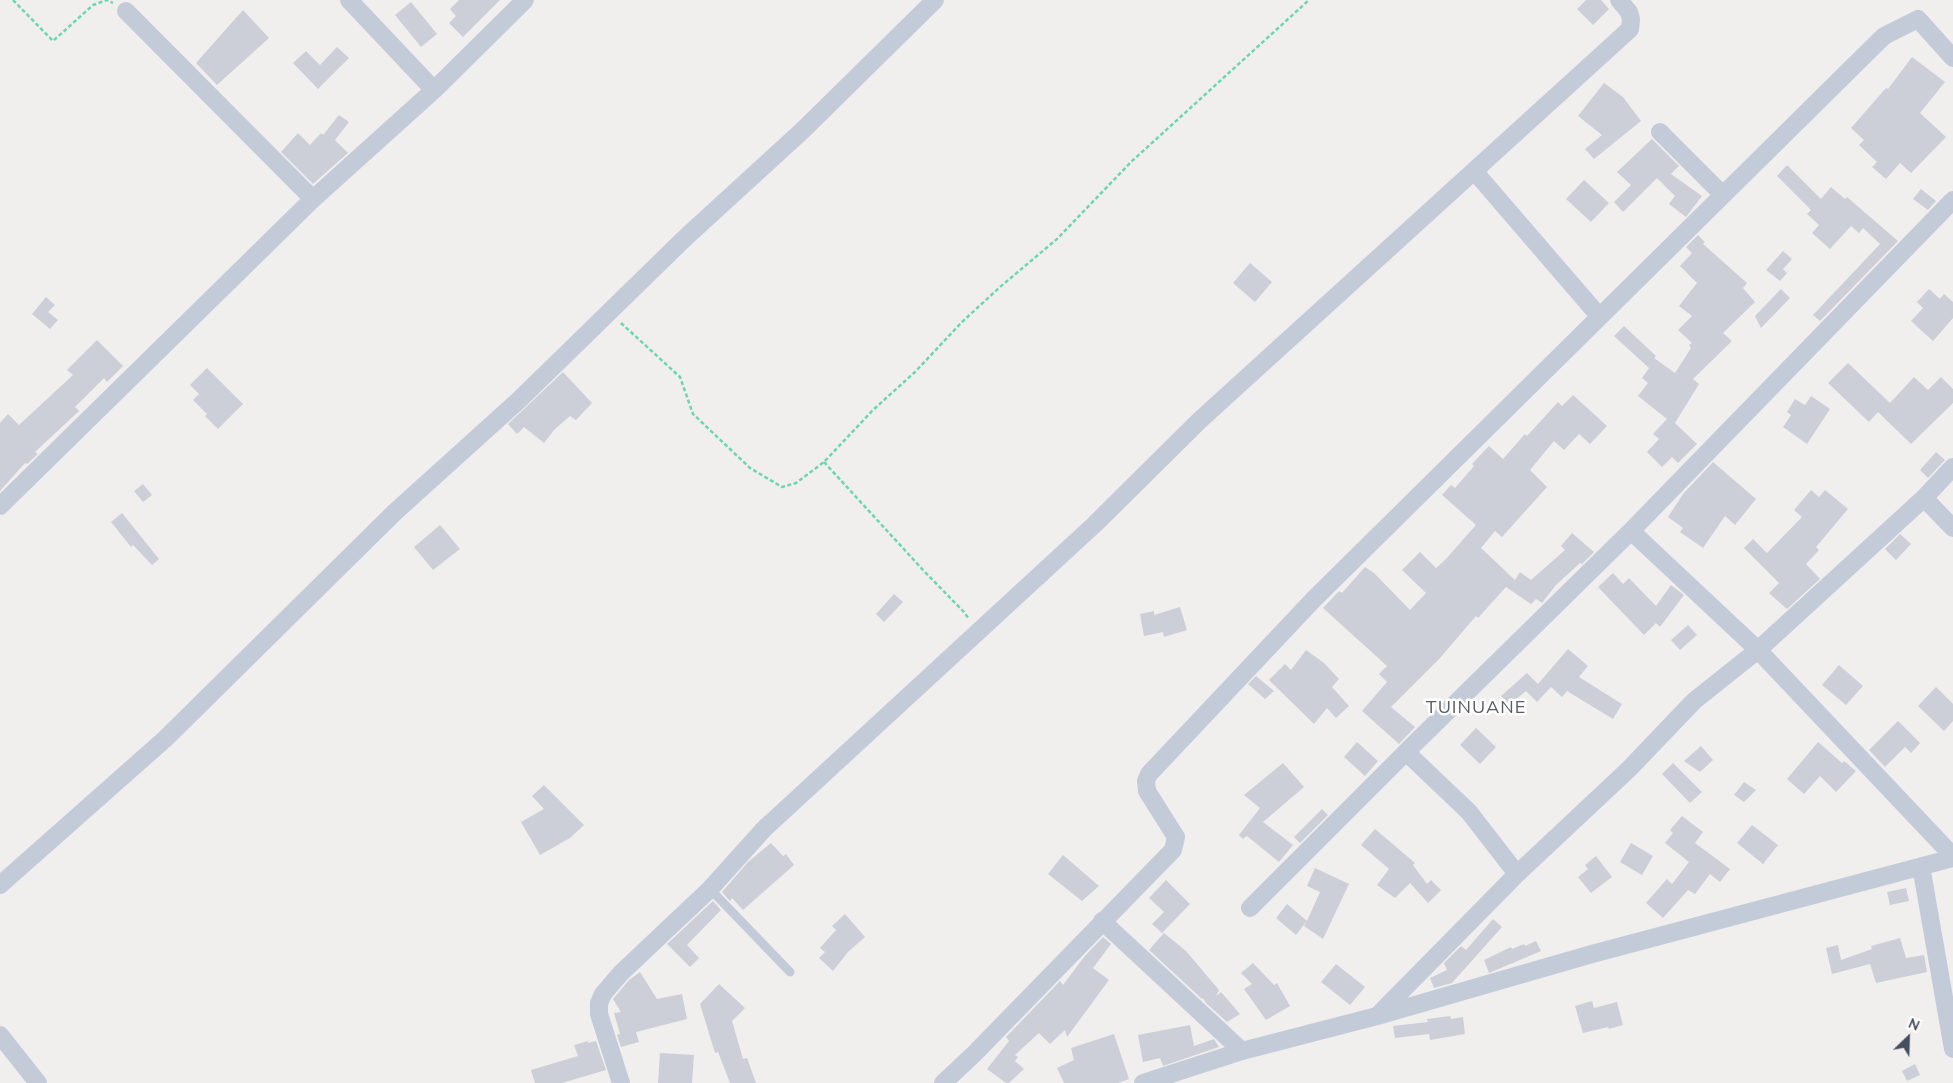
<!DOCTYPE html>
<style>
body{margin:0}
#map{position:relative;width:1953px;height:1083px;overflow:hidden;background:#f1eeee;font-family:Mulish,sans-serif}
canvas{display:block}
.north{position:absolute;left:1883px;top:1013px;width:50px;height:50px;-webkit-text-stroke:4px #fff;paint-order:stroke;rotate:24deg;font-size:14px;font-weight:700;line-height:20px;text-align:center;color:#444e5e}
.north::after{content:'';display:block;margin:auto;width:18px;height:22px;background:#444e5e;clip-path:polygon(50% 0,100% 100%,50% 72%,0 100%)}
</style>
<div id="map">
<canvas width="1953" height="1083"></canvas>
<div class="north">N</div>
</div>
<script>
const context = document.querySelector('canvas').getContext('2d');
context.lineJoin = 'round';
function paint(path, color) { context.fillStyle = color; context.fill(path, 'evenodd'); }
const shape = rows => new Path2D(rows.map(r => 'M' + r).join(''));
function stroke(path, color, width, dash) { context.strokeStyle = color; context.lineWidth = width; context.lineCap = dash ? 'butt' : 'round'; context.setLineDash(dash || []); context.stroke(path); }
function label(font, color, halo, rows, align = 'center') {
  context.font = font + ' Mulish,sans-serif'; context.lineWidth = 5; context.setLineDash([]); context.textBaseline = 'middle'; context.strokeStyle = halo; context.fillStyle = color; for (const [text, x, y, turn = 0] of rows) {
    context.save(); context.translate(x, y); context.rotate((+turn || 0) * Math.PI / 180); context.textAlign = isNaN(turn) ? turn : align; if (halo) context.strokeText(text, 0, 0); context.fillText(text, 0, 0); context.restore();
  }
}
paint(shape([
 [459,0,500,0,463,37,449,23,456,16,450,9],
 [1586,0,1601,0,1609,9,1593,25,1577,9],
 [411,2,437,34,421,47,395,15],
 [243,10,269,38,217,85,196,63],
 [337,47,349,58,318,89,293,63,306,51,320,65],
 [1912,57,1945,82,1920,113,1946,137,1911,173,1900,163,1886,179,1872,167,1877,162,1859,145,1864,140,1851,128,1886,88,1888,89],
 [1604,83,1623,97,1641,121,1594,159,1585,149,1602,135,1578,116],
 [339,115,349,122,335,140,348,153,313,184,281,152,298,133,310,145,321,133,323,135],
 [1652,139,1679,166,1671,174,1702,196,1686,217,1669,204,1675,196,1657,178,1623,212,1614,202,1631,185,1617,172],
 [1787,165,1821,199,1831,187,1845,199,1847,197,1898,241,1820,321,1813,315,1880,244,1863,228,1859,233,1851,226,1830,249,1812,233,1819,225,1807,214,1811,210,1777,176],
 [1584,180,1609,203,1591,222,1566,199],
 [1921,189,1936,201,1928,210,1913,199],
 [1698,235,1705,242,1703,244,1747,283,1743,288,1755,302,1723,333,1732,341,1693,379,1699,384,1675,423,1697,444,1678,463,1672,457,1662,467,1647,452,1659,439,1653,434,1667,419,1638,396,1648,383,1642,378,1649,368,1614,336,1624,326,1656,356,1654,358,1675,373,1691,348,1689,345,1692,343,1678,330,1692,316,1679,306,1697,283,1680,266,1692,253,1686,247],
 [1783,251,1792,259,1783,269,1787,273,1780,281,1766,270],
 [1250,263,1272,282,1255,302,1233,283],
 [1781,289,1790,298,1761,328,1755,316],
 [1929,289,1940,299,1944,294,1953,302,1953,318,1933,341,1911,321,1923,308,1917,302],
 [46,297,55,305,48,312,58,320,50,329,32,314],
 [97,340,123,366,107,382,104,378,75,407,79,411,35,452,38,454,27,464,25,463,0,491,0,423,8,414,19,425,73,375,67,370],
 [1848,363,1890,403,1914,377,1928,390,1941,377,1953,389,1953,403,1911,444,1878,412,1869,422,1828,383],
 [207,368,243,404,218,429,205,416,207,414,193,400,199,394,190,385],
 [563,372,592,403,576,420,570,416,554,430,544,443,524,427,517,434,508,424],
 [1573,395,1607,426,1590,444,1579,434,1564,450,1554,441,1530,470,1547,487,1502,537,1495,531,1481,548,1515,580,1520,572,1531,580,1565,550,1561,546,1572,533,1594,552,1582,564,1580,563,1556,585,1542,603,1536,599,1531,604,1506,587,1478,618,1476,616,1440,658,1391,707,1415,727,1399,744,1362,711,1387,682,1379,674,1387,666,1323,608,1339,591,1342,593,1365,567,1374,573,1410,610,1426,593,1402,570,1420,552,1436,568,1445,560,1476,525,1442,495,1451,485,1455,488,1474,466,1472,464,1489,446,1503,459,1525,434,1527,436,1558,402,1562,406],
 [1811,396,1830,409,1807,444,1783,427,1791,415,1787,412,1795,399,1805,405],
 [1936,452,1945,460,1928,478,1920,470],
 [1713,462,1756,499,1735,525,1725,516,1703,548,1680,532,1683,528,1668,517,1683,494],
 [143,484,152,495,143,502,134,491],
 [1811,490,1819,497,1825,490,1848,509,1816,547,1819,550,1806,564,1820,579,1787,609,1769,593,1779,583,1744,548,1753,539,1767,553,1802,517,1794,510],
 [122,513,159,559,152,565,133,545,131,547,111,522],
 [440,525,460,549,433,570,414,547],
 [1900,534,1911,544,1896,560,1885,549],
 [1613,573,1623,584,1629,578,1656,606,1671,585,1684,595,1660,627,1656,623,1644,635,1598,587],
 [894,594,903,602,884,622,876,614],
 [1180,607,1187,630,1164,637,1163,632,1144,636,1140,614,1154,611,1154,615],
 [1688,625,1697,635,1680,650,1671,640],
 [1568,649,1588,666,1579,677,1622,704,1613,719,1567,691,1562,697,1551,687,1537,702,1526,691,1509,705,1501,696,1527,673,1538,684],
 [1306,650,1324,663,1339,679,1332,687,1349,706,1336,718,1327,708,1314,724,1269,680,1285,664,1291,670],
 [1839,665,1863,686,1846,705,1822,685],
 [1256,676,1274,691,1265,699,1248,684],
 [1936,687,1953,704,1953,721,1944,731,1918,706],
 [1898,721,1920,743,1911,753,1905,747,1885,767,1869,750],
 [1476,728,1496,747,1480,764,1460,745],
 [1357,742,1378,761,1365,776,1344,757],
 [1818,742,1842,763,1844,761,1856,771,1836,792,1820,776,1804,794,1787,779],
 [1701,746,1713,760,1700,772,1684,761],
 [1283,763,1304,787,1263,822,1293,845,1279,862,1247,836,1243,839,1239,835,1260,808,1244,795],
 [1673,763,1702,792,1690,803,1662,774],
 [1744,782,1756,790,1744,802,1734,795],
 [544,785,584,825,570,838,540,855,521,822,544,809,532,796],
 [1322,809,1328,815,1300,843,1294,837],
 [1682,816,1703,832,1695,843,1730,869,1720,882,1710,874,1695,894,1688,890,1663,918,1646,903,1667,879,1672,884,1689,862,1665,843,1673,833,1670,830],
 [1752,825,1778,845,1763,864,1737,843],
 [1375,829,1415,863,1413,865,1427,884,1431,880,1441,890,1428,903,1410,883,1395,898,1377,885,1389,869,1361,845],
 [771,843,783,856,786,854,794,865,743,910,732,898,730,901,722,892,748,862],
 [1631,843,1653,856,1642,875,1620,862],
 [1063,855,1099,886,1082,901,1048,874],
 [1596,856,1612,877,1591,893,1578,877,1588,869,1585,865],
 [1315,868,1349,884,1323,939,1304,926,1306,922,1296,935,1276,918,1287,904,1307,921,1320,892,1307,886],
 [1166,880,1190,904,1162,933,1152,924,1164,912,1149,898],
 [1906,888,1909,901,1890,905,1887,892],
 [713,901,721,910,687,945,699,958,690,967,667,944],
 [845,914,865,937,848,952,833,971,819,958,825,952,820,948,836,930,832,926],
 [1493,919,1502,927,1452,983,1434,988,1430,978,1447,970,1444,963,1461,946,1466,950],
 [1164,933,1186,951,1219,990,1216,996,1221,992,1240,1014,1227,1022,1206,1003,1203,998,1202,999,1149,950],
 [1103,937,1111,944,1093,968,1109,980,1067,1037,1065,1030,1050,1044,1039,1033,1015,1055,1018,1057,1015,1061,1024,1069,1009,1083,1006,1083,987,1069,1009,1041,1006,1037,1060,981,1063,985,1084,957],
 [1900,938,1906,958,1924,955,1927,972,1876,983,1870,964,1832,974,1826,948,1838,945,1841,960,1872,949,1871,946],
 [1536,941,1541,951,1489,973,1484,960,1511,947,1512,949,1524,944,1525,946],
 [1253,963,1274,985,1277,983,1290,1006,1266,1020,1244,989,1252,984,1241,973],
 [1336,964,1365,987,1350,1005,1321,982],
 [640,972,657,999,682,994,687,1019,636,1032,639,1042,621,1047,617,1035,620,1034,614,1013,621,1012,613,999,629,980],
 [719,984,745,1008,732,1021,743,1059,747,1058,756,1083,730,1083,718,1052,715,1053,700,1004],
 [1592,1001,1594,1008,1617,1002,1623,1025,1609,1029,1608,1027,1583,1033,1575,1006],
 [1450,1016,1451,1019,1463,1017,1465,1034,1430,1040,1429,1034,1395,1038,1393,1026,1428,1022,1427,1019],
 [1190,1025,1194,1046,1214,1039,1219,1047,1163,1066,1160,1058,1143,1062,1138,1035],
 [1114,1034,1129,1079,1118,1083,1064,1083,1057,1068,1074,1060,1071,1048],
 [588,1041,588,1043,596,1041,606,1070,562,1083,535,1083,531,1070,578,1056,574,1045],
 [660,1053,694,1055,692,1083,658,1083],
 [1915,1064,1920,1075,1907,1081,1902,1071]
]), '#cccfd7');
stroke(shape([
 [13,0,53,41,93,5,107,0,113,3],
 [621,323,680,377,693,414,750,468,782,487,796,483,824,462,873,410,915,372,962,322,1000,287,1057,239,1131,162,1309,0],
 [824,462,923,570,963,611,969,619]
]), '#6bd6af', 2.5, [4, 2.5]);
stroke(shape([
 [710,889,790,972]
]), '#c3cbd8', 9);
stroke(shape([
 [349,0,434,90],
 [126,11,313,199],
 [1660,132,1723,195],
 [1475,172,1599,316],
 [1924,498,1953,528],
 [0,506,313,199,434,90,525,0],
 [1631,531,1953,200],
 [1921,866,1953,1049],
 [1517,874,1469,812,1406,752,1631,531,1758,650,1953,856],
 [0,885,165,739,395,512,519,400,685,238,803,130,935,0],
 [1250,908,1406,752],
 [1102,921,1242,1051],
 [1379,1014,1517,874,1629,769,1694,701,1758,650,1924,498,1953,467],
 [0,1035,38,1083],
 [621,1083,599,1014,599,1003,603,994,621,973,710,889,764,829,1095,524,1200,420,1618,40,1630,29,1631,19,1629,12,1619,0],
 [943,1083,974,1054,1173,850,1176,837,1147,791,1146,781,1149,774,1314,599,1884,36,1918,19,1953,58],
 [1143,1083,1242,1051,1377,1016,1592,954,1953,858]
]), '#c3cbd8', 18);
context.letterSpacing = '1px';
label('18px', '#5a5d64', '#fff', [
 ["TUINUANE",1476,708]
]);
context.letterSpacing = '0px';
</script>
